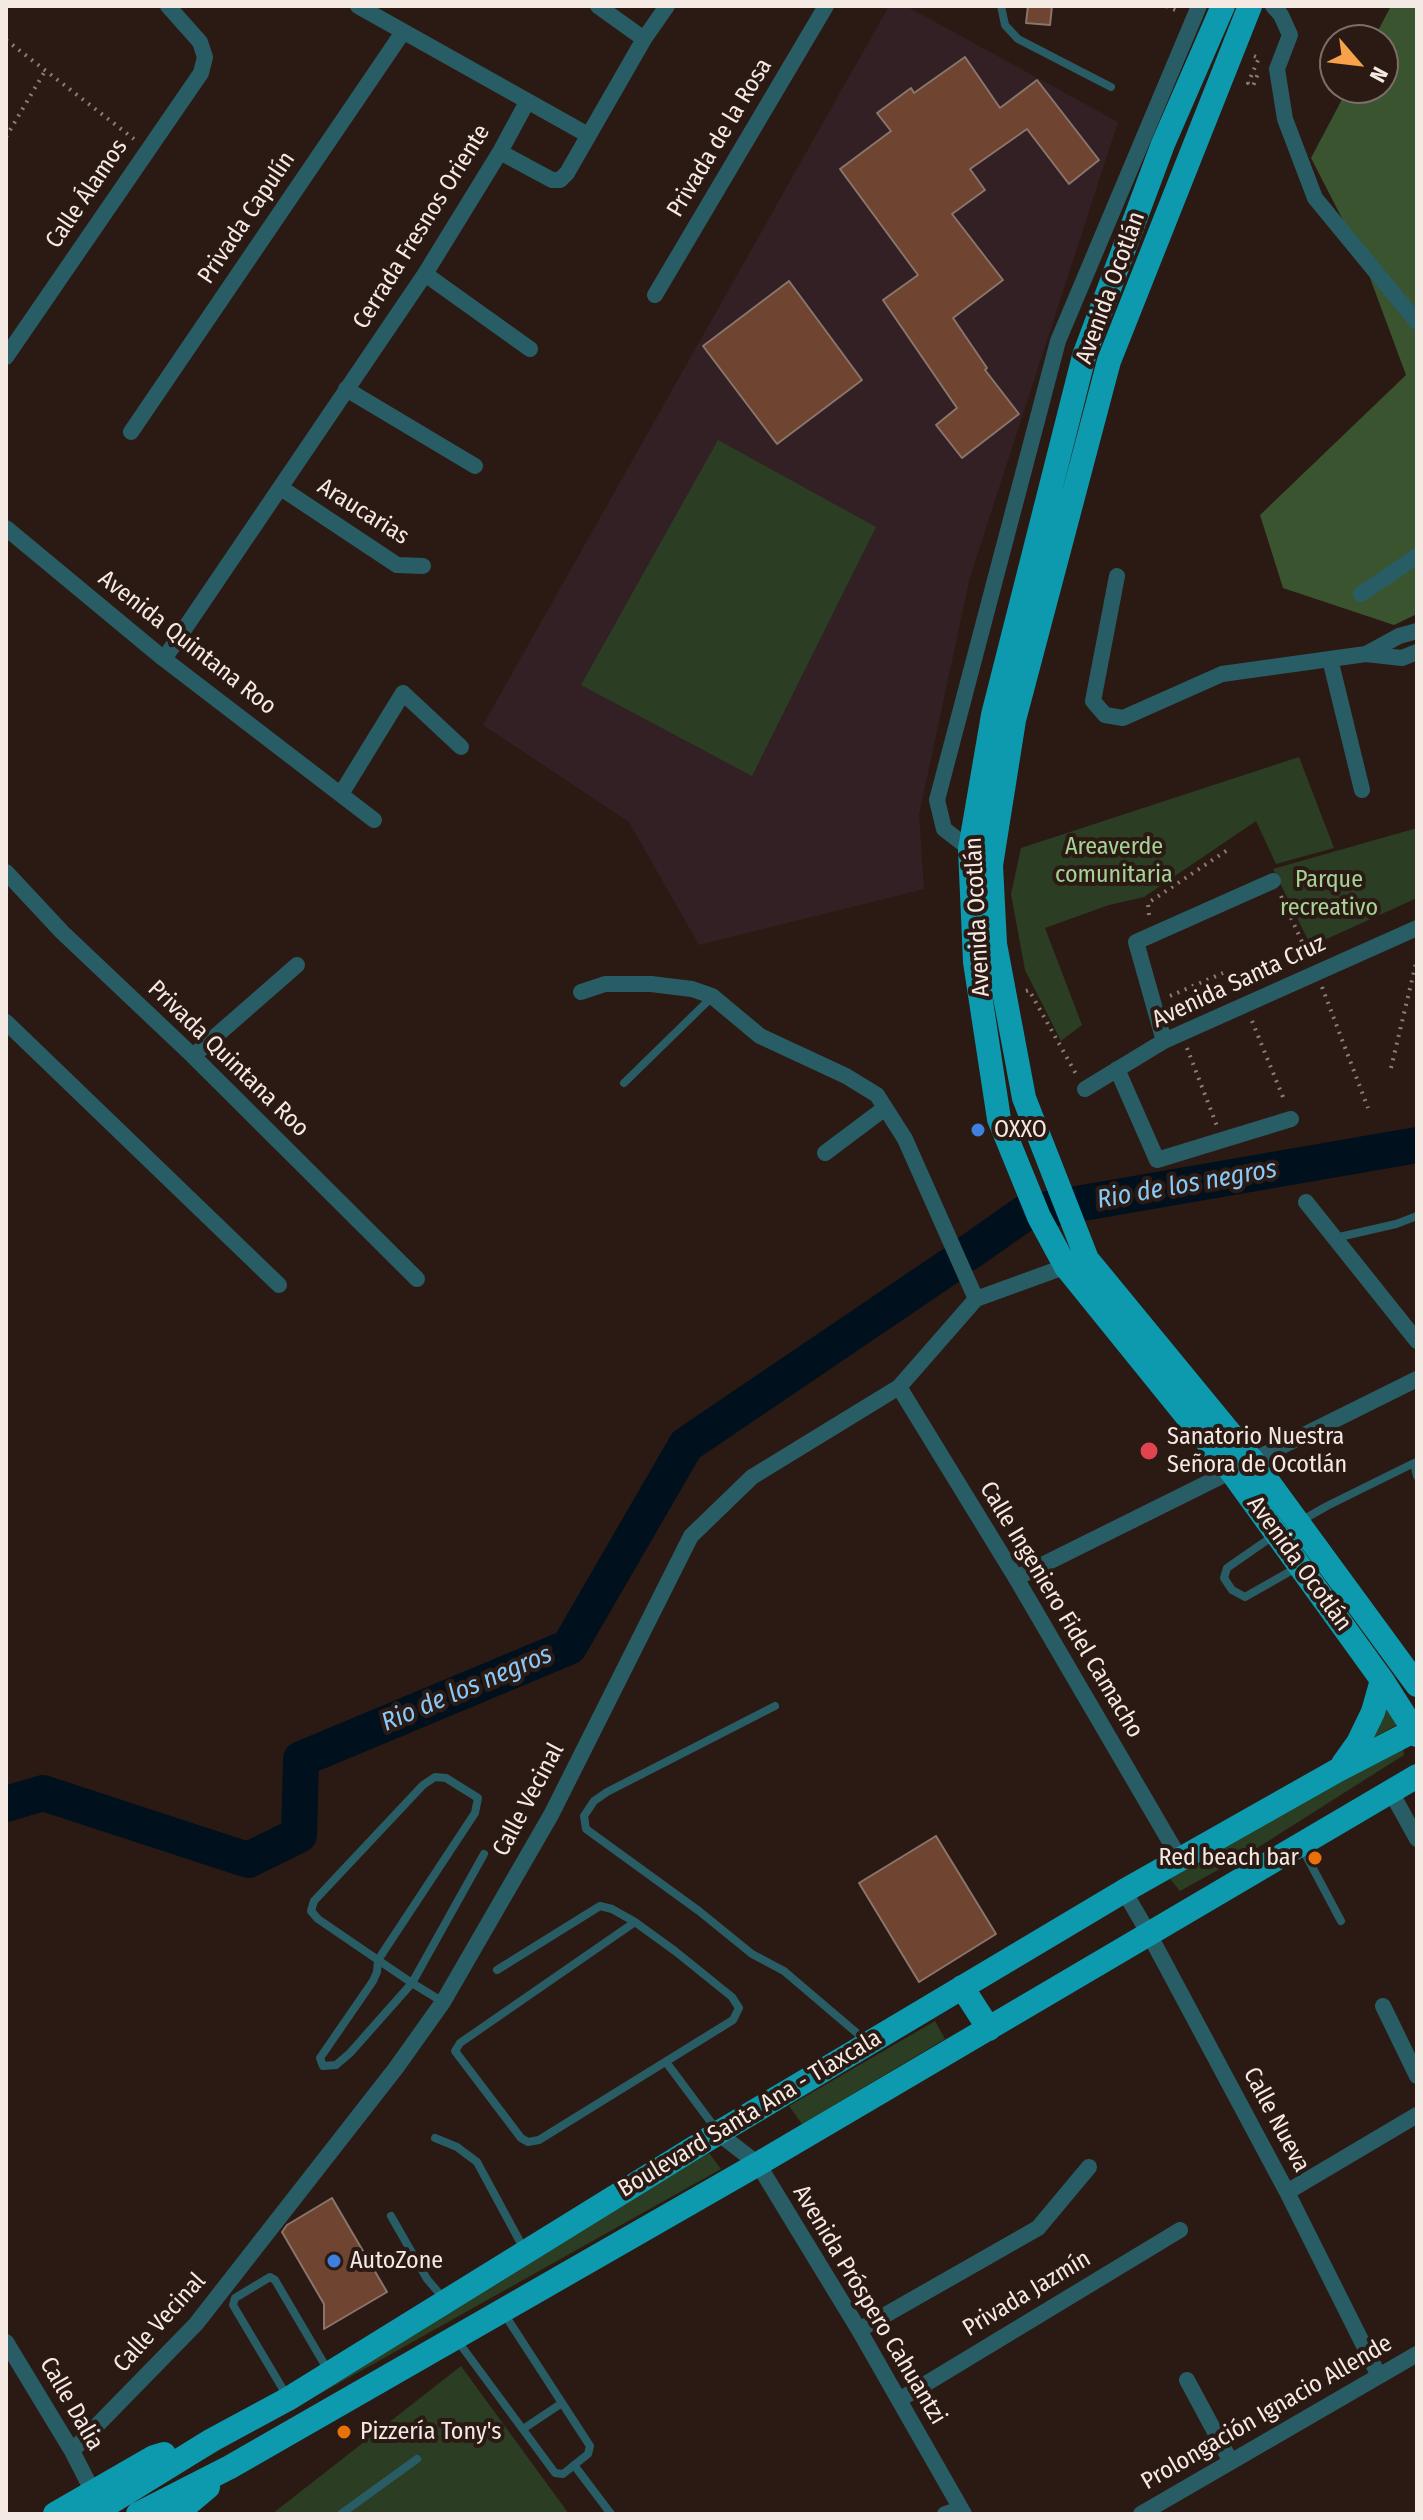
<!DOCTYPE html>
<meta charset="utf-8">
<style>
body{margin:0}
#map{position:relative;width:1423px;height:2520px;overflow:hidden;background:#2b1a13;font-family:"Fira Sans Condensed",sans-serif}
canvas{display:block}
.frame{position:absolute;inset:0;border:8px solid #f5e9e4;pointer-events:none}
.north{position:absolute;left:1319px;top:24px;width:80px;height:80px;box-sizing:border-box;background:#2b1a13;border:2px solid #7c6d67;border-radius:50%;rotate:118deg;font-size:22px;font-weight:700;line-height:32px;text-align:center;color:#f5e9e4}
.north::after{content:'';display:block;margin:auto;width:28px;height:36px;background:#f8a14a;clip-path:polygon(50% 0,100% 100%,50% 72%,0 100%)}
</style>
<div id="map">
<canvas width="1423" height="2520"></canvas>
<div class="frame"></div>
<div class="north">N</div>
</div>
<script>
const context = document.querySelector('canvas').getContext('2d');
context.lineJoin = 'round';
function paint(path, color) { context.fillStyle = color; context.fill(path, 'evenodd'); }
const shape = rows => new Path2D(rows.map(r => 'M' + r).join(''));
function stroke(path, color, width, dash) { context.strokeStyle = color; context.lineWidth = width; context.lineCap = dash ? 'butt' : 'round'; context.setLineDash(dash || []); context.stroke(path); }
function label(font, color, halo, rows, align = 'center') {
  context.font = font + ' "Fira Sans Condensed",sans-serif'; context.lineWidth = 8; context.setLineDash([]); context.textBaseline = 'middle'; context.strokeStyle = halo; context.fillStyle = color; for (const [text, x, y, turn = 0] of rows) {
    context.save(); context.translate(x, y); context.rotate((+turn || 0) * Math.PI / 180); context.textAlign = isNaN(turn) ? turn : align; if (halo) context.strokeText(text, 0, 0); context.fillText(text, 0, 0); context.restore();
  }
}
paint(shape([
 [889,6,906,6,1118,122,970,577,919,815,924,889,699,945,629,822,483,725]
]), '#332025');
paint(shape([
 [718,440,876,527,752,776,581,685],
 [1299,757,1334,848,1276,864,1256,821,1144,897,1109,905,1045,928,1082,1025,1061,1041,1025,970,1011,894,1021,848],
 [1417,828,1417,898,1311,946,1273,869],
 [1389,1699,1404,1721,1373,1738],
 [1403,1749,1404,1755,1396,1760,1254,1850,1180,1891,1170,1879,1344,1776],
 [935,2021,945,2039,802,2124,789,2106],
 [709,2153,721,2169,177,2474],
 [461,2366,569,2514,272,2514]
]), '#2b3d23');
paint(shape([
 [1391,6,1417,6,1417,614,1394,625,1283,588,1260,515,1406,375,1363,259,1311,158,1348,88,1383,88,1383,40,1373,40]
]), '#39542f');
stroke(shape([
 [968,1253,1025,1213,1417,1145],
 [6,1804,43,1793,248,1860,299,1835,301,1759,569,1647,686,1445,950,1266]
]), '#00101d', 36);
const building = shape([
 [1028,6,1052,6,1050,25,1026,23,1028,6],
 [965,57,1000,108,1037,80,1099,160,1069,184,1027,129,970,169,985,190,952,214,1003,280,953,318,987,368,985,370,1019,414,962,458,936,425,957,408,883,300,918,275,840,169,891,131,877,113,911,88,914,93,965,57],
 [789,281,862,380,777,444,703,346,789,281],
 [936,1836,996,1934,919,1982,859,1883,936,1836],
 [332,2198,387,2292,324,2329,324,2304,282,2232,287,2225,332,2198]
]);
paint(building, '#6f4431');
stroke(building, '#8a756b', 2);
stroke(shape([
 [1166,6,1180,12],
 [6,40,134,139],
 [1254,56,1259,58,1248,83,1253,86,1259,71],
 [6,137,45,71],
 [1281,896,1309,957],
 [1149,915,1148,903,1229,849],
 [1322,987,1368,1108],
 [1026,991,1029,990,1076,1074],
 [1170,996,1223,973],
 [1252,1021,1285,1102],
 [1187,1048,1217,1126],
 [1391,1068,1417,959]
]), '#8b7c76', 4, [2, 6]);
stroke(shape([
 [1001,6,1005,25,1018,39,1111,87],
 [624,1083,712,997],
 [1335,1238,1396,1224,1417,1216],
 [1299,1522,1327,1506,1414,1463,1417,1476],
 [1273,1536,1227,1568,1224,1578,1232,1590,1245,1597,1296,1568],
 [775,1706,607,1792,594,1801,584,1816,586,1829,699,1911,752,1954,784,1971,865,2040],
 [1301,1846,1341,1921],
 [497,1970,600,1906,612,1909,635,1922,675,1951,732,1997,739,2008,733,2020,539,2140,528,2142,521,2138,455,2051,460,2043,635,1922],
 [443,2002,412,1983,378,1960,318,1919,311,1911,314,1901,423,1785,435,1777,446,1778,478,1798,475,1813,378,1960,377,1972,373,1981,320,2058,323,2066,336,2065,350,2053,412,1983,484,1854],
 [666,2062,716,2129],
 [435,2138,457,2147,477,2162,525,2251],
 [391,2216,427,2279,445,2300],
 [457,2340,555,2473,563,2474,588,2454,590,2446,503,2312],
 [287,2396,233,2305,235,2298,270,2277,275,2280,329,2372],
 [523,2429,562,2403],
 [574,2465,611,2514],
 [341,2514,417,2459]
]), '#295d66', 8);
stroke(shape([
 [358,6,588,135],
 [598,6,644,39],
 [1273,6,1281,15,1290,35,1277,69,1285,119,1315,198,1417,322],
 [500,152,552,180,560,180,567,173,644,39,667,6],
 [425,274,530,349],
 [655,295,826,6],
 [6,357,201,73,205,57,200,42,168,6],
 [346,389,475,466],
 [131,432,403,32],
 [281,488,397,565,423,566],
 [6,528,164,659,374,820],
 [1117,576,1093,701,1105,715,1123,718,1222,674,1366,654,1402,658,1417,652],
 [1361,594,1417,556],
 [1366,654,1399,636,1417,631],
 [164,659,425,274,500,152,527,102],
 [1330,659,1362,790],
 [341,794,403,693,461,747],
 [970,849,944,829,937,800,1058,341,1199,6],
 [6,872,62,932,193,1056,417,1279],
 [581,992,605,984,651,984,692,989,712,996,760,1036,846,1076,877,1095,905,1139,976,1299],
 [6,1022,279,1285],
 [1164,1041,1136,942,1273,881],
 [193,1056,297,965],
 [1117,1069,1157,1160,1291,1119],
 [1085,1089,1164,1041,1417,928],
 [825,1153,885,1108],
 [1306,1202,1417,1341],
 [899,1387,1016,1578,1180,1859],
 [1016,1578,1417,1379],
 [1391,1792,1417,1839],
 [1124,1891,1149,1934,1287,2192,1379,2376],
 [1383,2006,1417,2076],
 [718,2133,758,2164,859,2330,964,2514],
 [1287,2192,1417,2115],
 [859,2330,1038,2228,1089,2167],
 [6,2342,72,2451,93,2492],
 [1187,2380,1231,2462],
 [899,2400,1180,2230],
 [72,2451,196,2324,396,2068,443,2002,551,1815,691,1536,752,1477,899,1387,976,1299,1075,1263],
 [945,2514,960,2509],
 [1141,2514,1417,2354]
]), '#295d66', 16);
stroke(shape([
 [1223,6,1163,144,1084,356,993,715,970,849,975,962,999,1119,1039,1217,1066,1267,1231,1471,1382,1680,1417,1735],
 [1250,6,1109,361,1014,720,991,865,995,944,1024,1098,1087,1259,1253,1461,1417,1685],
 [1343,1764,1358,1743,1373,1712,1382,1680],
 [962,1987,989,2029],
 [55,2514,154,2457,164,2454],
 [92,2514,212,2440,288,2399,718,2133,1124,1891,1338,1770,1417,1729],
 [138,2514,230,2467,758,2164,1417,1776],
 [176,2514,208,2487]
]), '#0e9aae', 24);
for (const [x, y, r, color] of [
 [978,1130,8,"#3f7fe0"],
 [1149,1451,10,"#e0444e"],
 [1315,1858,8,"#e8710a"],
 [334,2261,8,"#3f7fe0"],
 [344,2432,8,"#e8710a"]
]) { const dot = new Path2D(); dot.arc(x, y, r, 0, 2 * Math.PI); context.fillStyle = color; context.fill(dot); stroke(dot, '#2b1a13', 3); }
label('24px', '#f5e9e4', '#2b1a13', [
 ["Privada de la Rosa",720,138,-59],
 ["Calle Álamos",87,194,-56],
 ["Privada Capulín",247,218,-56],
 ["Cerrada Fresnos Oriente",422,227,-58],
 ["Avenida Ocotlán",1111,288,-70],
 ["Araucarias",363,512,32],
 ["Avenida Quintana Roo",187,643,38],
 ["Avenida Ocotlán",978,917,-93],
 ["Avenida Santa Cruz",1239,982,-25],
 ["Privada Quintana Roo",228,1059,44],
 ["Avenida Ocotlán",1299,1564,54],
 ["Calle Ingeniero Fidel Camacho",1061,1610,59],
 ["Calle Vecinal",529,1800,-62],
 ["Boulevard Santa Ana - Tlaxcala",750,2114,-31],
 ["Calle Nueva",1276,2120,62],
 ["Privada Jazmín",1027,2294,-31],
 ["Avenida Próspero Cahuantzi",869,2305,59],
 ["Calle Vecinal",160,2323,-48],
 ["Calle Dalia",71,2404,60],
 ["Prolongación Ignacio Allende",1267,2413,-30]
]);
label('24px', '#a5d295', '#2b1a13', [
 ["Areaverde",1114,847],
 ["comunitaria",1114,875],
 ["Parque",1329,880],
 ["recreativo",1329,908]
]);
label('24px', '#f5e9e4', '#2b1a13', [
 ["OXXO",994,1130],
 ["Sanatorio Nuestra",1167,1437],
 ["Señora de Ocotlán",1167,1465],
 ["Red beach bar",1299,1858,"right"],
 ["AutoZone",350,2261],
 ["Pizzería Tony's",360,2432]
], 'left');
label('italic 26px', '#87cafa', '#2b1a13', [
 ["Rio de los negros",1187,1185,-10],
 ["Rio de los negros",467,1689,-23]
]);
</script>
